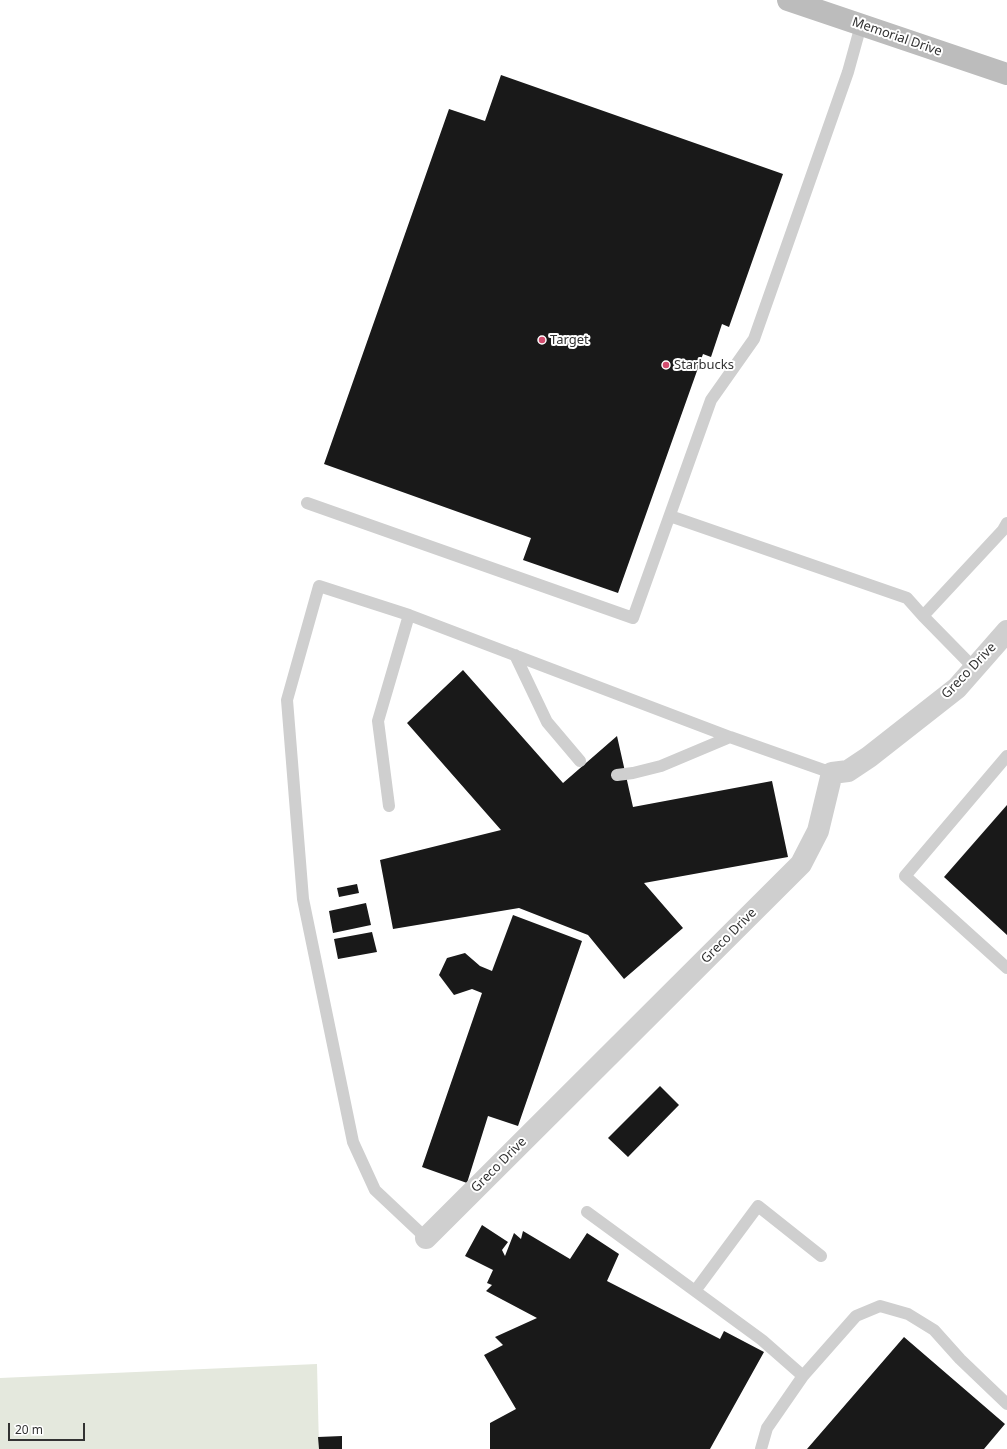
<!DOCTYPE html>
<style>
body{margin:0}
#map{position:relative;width:1007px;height:1449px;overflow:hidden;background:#fff;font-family:"Noto Sans",sans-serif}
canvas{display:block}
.scale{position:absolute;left:8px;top:1423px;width:77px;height:18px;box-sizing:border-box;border:2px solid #323232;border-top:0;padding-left:5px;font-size:12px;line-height:14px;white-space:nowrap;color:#323232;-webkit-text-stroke:3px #fff;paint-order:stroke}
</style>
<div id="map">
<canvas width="1007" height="1449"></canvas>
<div class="scale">20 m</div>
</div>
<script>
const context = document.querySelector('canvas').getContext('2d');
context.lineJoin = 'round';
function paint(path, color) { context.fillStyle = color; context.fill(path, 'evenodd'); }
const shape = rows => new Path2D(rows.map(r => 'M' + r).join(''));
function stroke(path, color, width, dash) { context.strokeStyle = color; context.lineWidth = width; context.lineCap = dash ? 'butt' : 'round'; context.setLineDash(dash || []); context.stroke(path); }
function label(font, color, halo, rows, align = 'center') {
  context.font = font + ' "Noto Sans",sans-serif'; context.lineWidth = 4; context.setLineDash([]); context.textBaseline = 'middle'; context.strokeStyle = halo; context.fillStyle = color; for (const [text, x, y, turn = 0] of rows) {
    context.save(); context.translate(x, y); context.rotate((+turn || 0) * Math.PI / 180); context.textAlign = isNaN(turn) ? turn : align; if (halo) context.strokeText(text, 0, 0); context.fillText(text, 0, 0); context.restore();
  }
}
paint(shape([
 [317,1364,319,1449,0,1449,0,1378]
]), '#e4e8dd');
paint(shape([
 [501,75,783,174,729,327,722,324,711,357,703,354,618,593,523,560,531,538,324,464,449,109,485,121],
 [463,670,563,783,617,736,633,807,772,781,788,857,644,883,683,928,624,979,588,935,519,908,393,929,380,860,501,830,407,723],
 [1007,805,1007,935,944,877],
 [357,884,359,893,339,897,337,888],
 [366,903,371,925,333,933,329,911],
 [513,915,582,941,518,1126,488,1116,467,1183,422,1167,482,993,472,989,454,995,439,975,447,958,465,953,480,966,492,971],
 [372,932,377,952,338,959,334,939],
 [660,1086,679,1105,628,1157,608,1138],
 [482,1225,508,1242,502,1250,505,1256,514,1233,521,1239,523,1231,570,1259,587,1233,619,1254,607,1281,720,1339,724,1331,764,1352,710,1449,490,1449,490,1423,516,1409,484,1355,503,1345,495,1337,537,1318,486,1291,492,1285,487,1283,493,1270,465,1256],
 [904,1337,1005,1424,984,1449,807,1449],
 [342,1436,342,1449,319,1449,318,1437]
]), '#191919');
stroke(shape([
 [307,503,633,618,711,400,754,339,848,72,861,25],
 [670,516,907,598,923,616],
 [409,615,319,586,287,700,303,899,353,1142,375,1190,426,1238],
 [515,655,547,722,580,761],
 [974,668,923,616,1003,530,1007,523],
 [1007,756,905,876,1007,968],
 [617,775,633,773,661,766,730,737],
 [389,806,378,721,409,615,730,737,832,773],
 [587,1212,762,1340,803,1376],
 [695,1291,758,1206,821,1256],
 [761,1449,767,1428,803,1376,856,1316,880,1306,908,1314,934,1330,960,1359,1007,1404]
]), '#cfcfcf', 12);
stroke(shape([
 [426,1238,801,864,818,831,832,773,848,771,869,757,957,688,1007,631]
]), '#cfcfcf', 22);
stroke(shape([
 [788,0,1007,74]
]), '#bcbcbc', 22);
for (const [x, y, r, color] of [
 [542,340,4,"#d14c6e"],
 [666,365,4,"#d14c6e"]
]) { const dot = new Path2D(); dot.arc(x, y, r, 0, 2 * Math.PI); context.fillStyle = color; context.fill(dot); stroke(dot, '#fff', 1.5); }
label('13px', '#323232', '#fff', [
 ["Memorial Drive",897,37,19],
 ["Greco Drive",969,671,-46],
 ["Greco Drive",729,936,-45],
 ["Greco Drive",499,1165,-45]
]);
label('13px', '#323232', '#fff', [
 ["Target",550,340],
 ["Starbucks",674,365]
], 'left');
</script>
